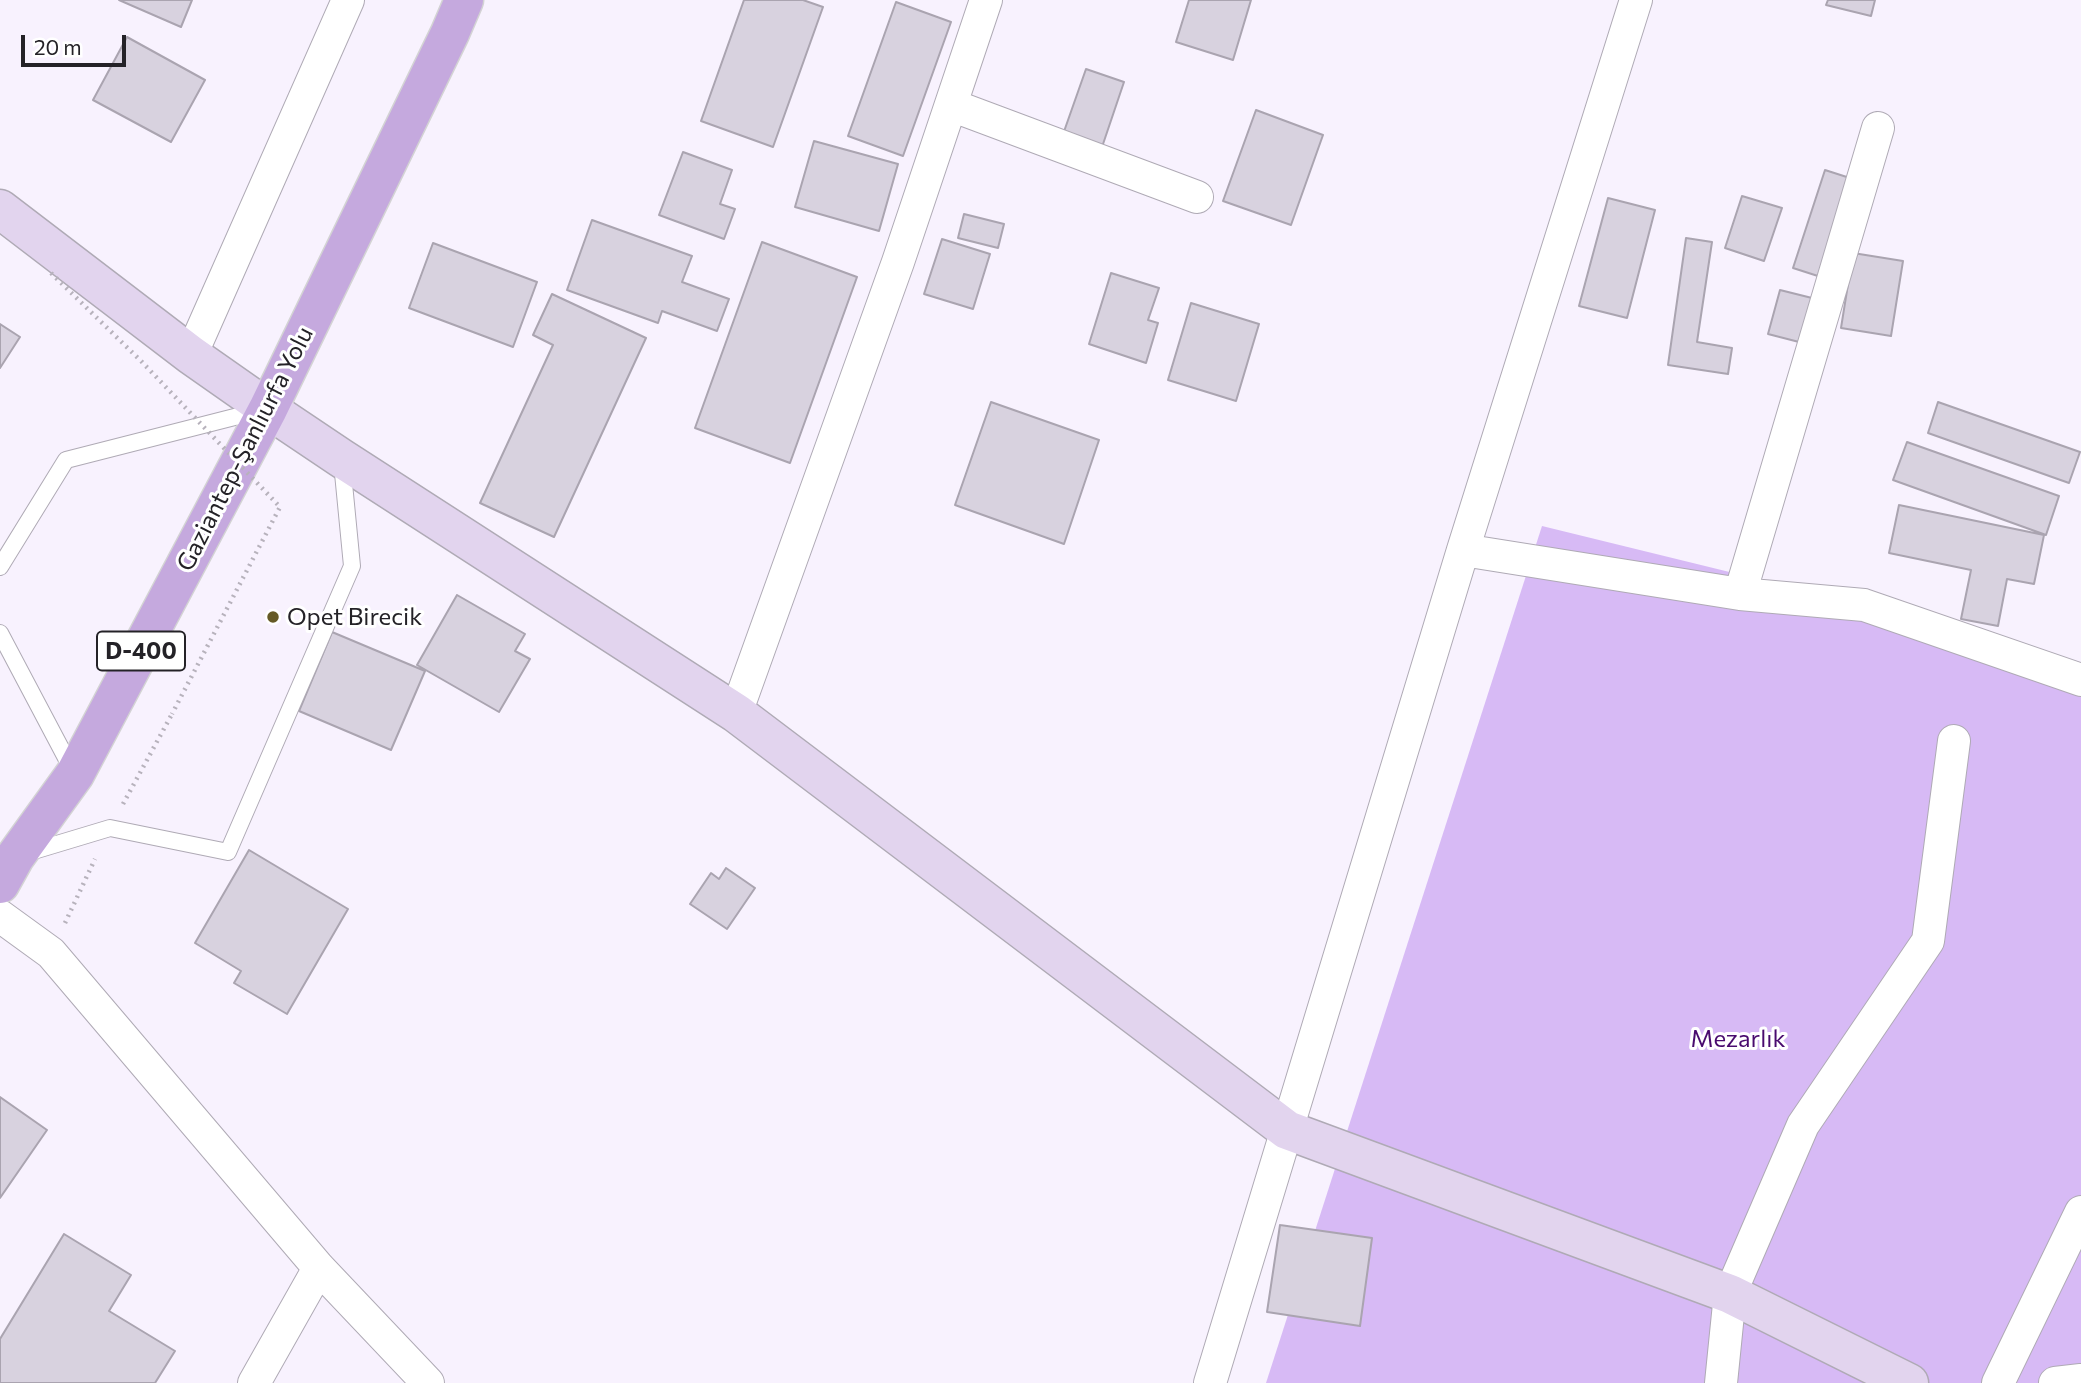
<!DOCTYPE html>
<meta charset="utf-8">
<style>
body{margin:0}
#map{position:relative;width:2081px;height:1383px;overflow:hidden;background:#f8f2fe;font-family:Commissioner,sans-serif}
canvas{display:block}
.scale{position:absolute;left:21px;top:35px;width:105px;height:32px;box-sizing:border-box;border:4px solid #242227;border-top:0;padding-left:9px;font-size:21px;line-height:24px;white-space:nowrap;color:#242227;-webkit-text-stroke:5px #fff;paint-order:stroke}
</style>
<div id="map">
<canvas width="2081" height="1383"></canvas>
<div class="scale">20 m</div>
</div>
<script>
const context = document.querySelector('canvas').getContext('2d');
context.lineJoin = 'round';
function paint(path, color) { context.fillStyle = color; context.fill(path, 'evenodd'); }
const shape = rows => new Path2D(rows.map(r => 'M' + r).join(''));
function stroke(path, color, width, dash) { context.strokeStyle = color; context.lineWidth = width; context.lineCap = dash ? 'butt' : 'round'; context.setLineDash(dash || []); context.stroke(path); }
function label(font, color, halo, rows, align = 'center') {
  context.font = font + ' Commissioner,sans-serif'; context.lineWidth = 6; context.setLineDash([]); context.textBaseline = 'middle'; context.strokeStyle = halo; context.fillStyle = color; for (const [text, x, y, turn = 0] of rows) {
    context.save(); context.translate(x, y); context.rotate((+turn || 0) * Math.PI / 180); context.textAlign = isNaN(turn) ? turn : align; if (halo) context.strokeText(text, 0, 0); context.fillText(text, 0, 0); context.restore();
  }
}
paint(shape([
 [1542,526,1864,605,2081,680,2081,1383,1266,1383]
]), '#d7baf5');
const building = shape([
 [119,0,192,0,181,27,119,0],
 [744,0,803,0,823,7,773,147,701,121,744,0],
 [1189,0,1251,0,1233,60,1176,42,1189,0],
 [1828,0,1875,0,1871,16,1826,5,1828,0],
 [896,2,951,22,903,156,848,136,896,2],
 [127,37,205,80,171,142,93,100,127,37],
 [1086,69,1124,82,1100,153,1061,140,1086,69],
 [1256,110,1323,135,1291,225,1223,201,1256,110],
 [814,141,898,164,879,231,795,207,814,141],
 [683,152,732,170,720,204,735,209,724,239,659,215,683,152],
 [1825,170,1853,179,1821,277,1793,268,1825,170],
 [1742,196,1782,208,1764,261,1725,248,1742,196],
 [1608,198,1655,210,1627,318,1579,306,1608,198],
 [964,214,1004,224,998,248,958,238,964,214],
 [592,220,692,256,682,282,729,299,717,331,662,311,658,323,567,290,592,220],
 [1686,238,1712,242,1697,342,1732,348,1728,374,1668,365,1686,238],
 [942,239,990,254,973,309,924,294,942,239],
 [762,242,857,277,790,463,695,428,762,242],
 [433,243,537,282,513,347,409,308,433,243],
 [1853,253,1903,261,1891,336,1841,328,1853,253],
 [1111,273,1159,288,1148,320,1158,323,1146,363,1089,344,1111,273],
 [1780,290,1812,298,1799,342,1768,334,1780,290],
 [552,294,646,338,554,537,480,503,553,345,533,335,552,294],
 [1191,303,1259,324,1236,401,1168,380,1191,303],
 [0,324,20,337,0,368,0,324],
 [991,402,1099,440,1064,544,955,505,991,402],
 [1938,402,2080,452,2069,483,1928,433,1938,402],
 [1907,442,2059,496,2046,535,1893,480,1907,442],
 [1899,505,2044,535,2034,584,2007,579,1998,626,1961,619,1971,570,1889,553,1899,505],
 [457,595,525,634,515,651,530,659,499,712,417,665,457,595],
 [332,632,425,671,391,750,299,711,332,632],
 [249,850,348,909,287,1014,234,983,241,971,195,943,249,850],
 [726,868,755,888,727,929,690,904,711,873,719,879,726,868],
 [0,1097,47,1130,0,1198,0,1097],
 [1280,1225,1372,1238,1360,1326,1267,1312,1280,1225],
 [64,1234,131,1275,109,1311,175,1351,155,1383,0,1383,0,1339,64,1234]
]);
paint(building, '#d8d2df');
stroke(building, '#aaa4b0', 2);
const lane = shape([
 [0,567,66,460,262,410],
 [0,633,74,773],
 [27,853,110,828,228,852,352,566,342,463]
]);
const street = shape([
 [951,105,1197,197],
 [191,355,348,0],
 [1463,550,1740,594,1864,605,2081,680],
 [1740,594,1878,128],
 [736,713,898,262,986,0],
 [0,916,51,953,319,1268,428,1383],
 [254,1383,319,1268],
 [1210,1383,1463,550,1636,0],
 [1721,1383,1730,1294,1803,1125,1928,941,1954,741],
 [1998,1383,2081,1212],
 [2055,1383,2081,1380]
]);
const secondary = shape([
 [0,209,191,355,268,409,341,458,736,713,1287,1130,1730,1294,1909,1383]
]);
const primary = shape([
 [0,884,15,857,75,774,268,409,450,33,464,0]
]);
stroke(lane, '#afaab5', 18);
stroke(street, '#afaab5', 34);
stroke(secondary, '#afaab5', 41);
stroke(primary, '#d3d3d4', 41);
stroke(shape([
 [123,804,172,714],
 [65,923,95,859]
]), '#b7b2bc', 4.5, [2, 5]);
stroke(lane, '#fff', 16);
stroke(street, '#fff', 32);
stroke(secondary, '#e2d4ee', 38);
stroke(primary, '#c5a9de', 38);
stroke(shape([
 [51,273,141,361,280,507,172,714]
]), '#b7b2bc', 4.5, [2, 5]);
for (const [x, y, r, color] of [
 [273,617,7,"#655a26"]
]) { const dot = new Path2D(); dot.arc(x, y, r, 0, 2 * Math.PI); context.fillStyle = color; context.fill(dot); stroke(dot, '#fff', 2.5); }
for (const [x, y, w] of [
 [141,651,88]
]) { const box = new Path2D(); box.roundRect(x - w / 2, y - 19.5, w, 39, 5); context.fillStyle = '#fff'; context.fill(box); stroke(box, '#242227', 2); }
label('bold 23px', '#242227', null, [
 ["D-400",141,651]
]);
label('24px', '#242227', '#fff', [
 ["Gaziantep-Şanlıurfa Yolu",245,449,-63]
]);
label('24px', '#242227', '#fff', [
 ["Opet Birecik",287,617]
], 'left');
label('24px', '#490b6e', '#fff', [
 ["Mezarlık",1738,1039]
]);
</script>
